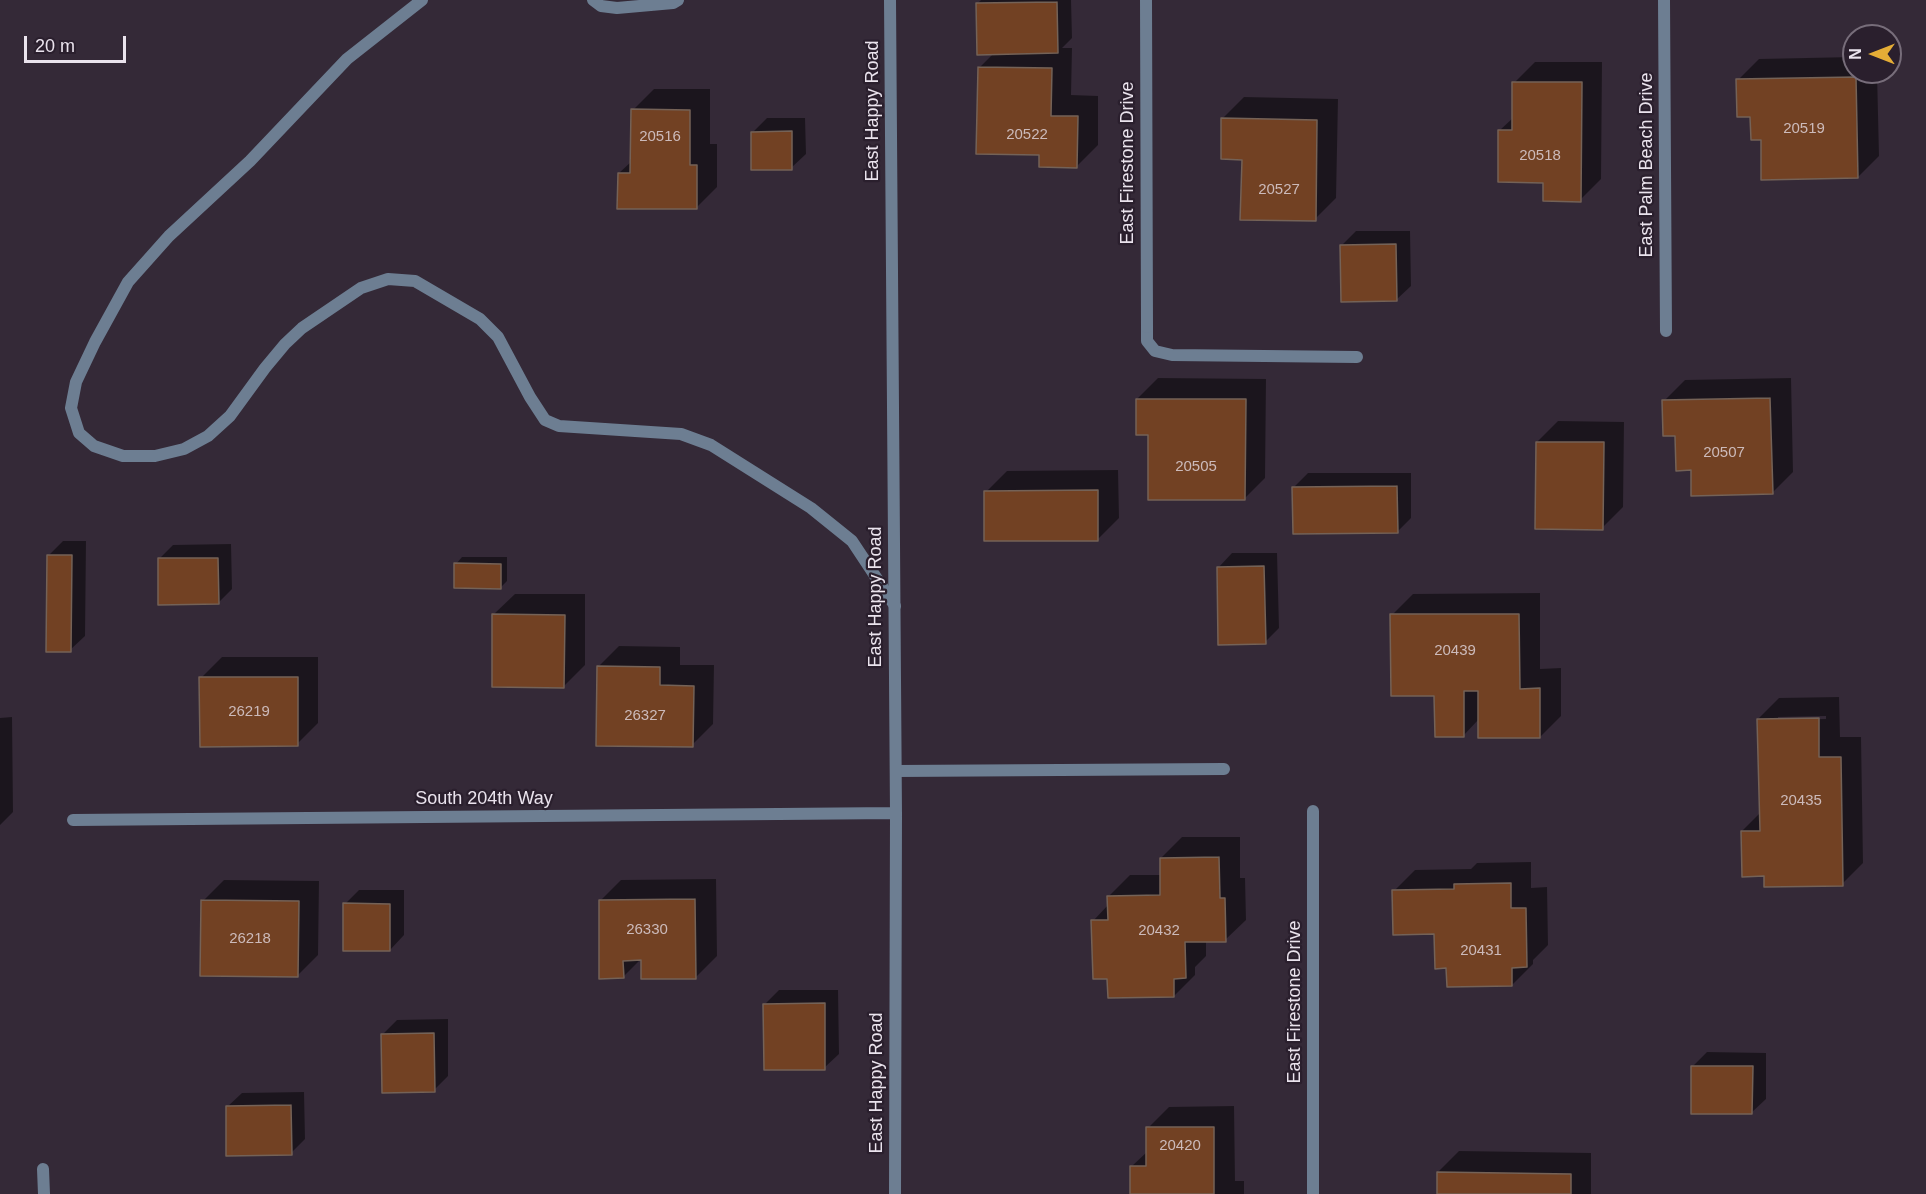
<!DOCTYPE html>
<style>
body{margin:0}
#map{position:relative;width:1926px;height:1194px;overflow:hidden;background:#342937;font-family:Arial,sans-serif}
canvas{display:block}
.north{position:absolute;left:1842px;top:24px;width:60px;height:60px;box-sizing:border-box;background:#2a1f2d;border:2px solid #776d7a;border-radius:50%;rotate:270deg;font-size:16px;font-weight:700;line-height:24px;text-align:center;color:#eae3ed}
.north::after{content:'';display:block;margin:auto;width:21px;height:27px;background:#e5ad36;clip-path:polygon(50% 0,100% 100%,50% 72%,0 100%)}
.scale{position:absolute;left:24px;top:36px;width:102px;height:27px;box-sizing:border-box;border:3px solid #eae3ed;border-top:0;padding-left:8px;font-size:18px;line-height:21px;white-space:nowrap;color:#eae3ed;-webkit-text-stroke:4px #2a1f2d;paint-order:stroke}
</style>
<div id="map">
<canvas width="1926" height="1194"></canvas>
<div class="north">N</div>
<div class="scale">20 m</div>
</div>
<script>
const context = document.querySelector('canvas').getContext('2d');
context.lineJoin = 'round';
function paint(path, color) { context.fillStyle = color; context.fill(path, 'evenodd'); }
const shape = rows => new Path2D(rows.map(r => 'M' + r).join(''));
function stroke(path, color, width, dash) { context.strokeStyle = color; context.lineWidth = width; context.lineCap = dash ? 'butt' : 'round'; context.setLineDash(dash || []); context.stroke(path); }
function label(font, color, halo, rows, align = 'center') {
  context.font = font + ' Arial,sans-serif'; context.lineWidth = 4.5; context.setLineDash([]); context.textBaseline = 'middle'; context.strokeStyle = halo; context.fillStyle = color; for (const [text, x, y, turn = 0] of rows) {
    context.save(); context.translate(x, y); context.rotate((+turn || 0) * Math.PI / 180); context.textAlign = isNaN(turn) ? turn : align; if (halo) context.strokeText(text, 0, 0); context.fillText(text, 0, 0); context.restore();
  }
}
paint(shape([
 [981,0,1071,0,1072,38,1062,48,1072,48,1071,95,1098,96,1098,145,1077,166,1041,154,979,68,994,53,977,4],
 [1854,57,1854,72,1877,72,1879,156,1858,177,1762,138,1738,80,1759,59],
 [1535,62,1602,62,1601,179,1580,200,1544,181,1500,130,1514,117,1514,83],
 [654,89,710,89,710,144,717,144,717,187,696,208,619,173,632,161,633,110],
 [1244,97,1338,99,1336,198,1315,219,1243,158,1223,118],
 [767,118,805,118,806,154,791,168,753,132],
 [1356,231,1410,231,1411,286,1396,300,1342,245],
 [1158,378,1266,379,1265,478,1244,499,1149,433,1137,399],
 [1791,378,1793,472,1772,493,1677,435,1664,401,1685,380],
 [1558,421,1624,422,1623,507,1602,528,1537,442],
 [1118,470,1119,518,1098,539,986,492,1007,471],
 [1308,473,1411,473,1411,518,1397,532,1294,487],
 [63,541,86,541,85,636,70,650,49,555],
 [231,544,232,589,218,603,159,559,173,545],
 [1232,553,1277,553,1279,628,1265,642,1218,568],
 [462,557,507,557,507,581,500,588,456,564],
 [1540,593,1540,669,1561,668,1561,716,1540,737,1479,719,1463,736,1435,695,1392,615,1413,594],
 [515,594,585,594,585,665,564,686,494,614],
 [619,646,680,647,680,665,714,665,713,724,692,745,598,667],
 [222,657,318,657,318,723,297,744,201,678],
 [1839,697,1840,737,1861,737,1863,863,1842,884,1766,875,1742,831,1761,812,1758,719,1779,698],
 [1826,716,1826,719,1778,720,1778,717],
 [12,717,13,812,0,825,0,718],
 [1182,837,1240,837,1240,878,1245,878,1246,920,1225,940,1206,941,1206,956,1195,967,1195,975,1174,996,1109,977,1093,921,1109,904,1109,896,1130,875,1161,875,1161,858],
 [1531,862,1531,888,1547,887,1548,945,1533,960,1533,964,1512,985,1448,967,1435,933,1394,891,1415,870,1471,869,1477,863],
 [716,879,717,956,696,977,643,957,623,977,600,901,621,880],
 [224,880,319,881,318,955,297,976,203,901],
 [359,890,404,890,404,935,390,950,345,904],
 [779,990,838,990,839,1054,824,1068,765,1004],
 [448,1019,448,1076,434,1090,383,1034,397,1020],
 [1707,1052,1766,1053,1766,1099,1751,1113,1693,1066],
 [304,1092,305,1139,291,1153,227,1107,242,1093],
 [1234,1106,1235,1181,1244,1181,1244,1194,1132,1194,1132,1166,1148,1151,1148,1128,1169,1107],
 [1459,1151,1591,1153,1591,1194,1438,1194,1438,1172]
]), '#0007');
const building = shape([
 [1057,2,1058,53,977,55,976,3,1057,2],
 [978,67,1052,68,1051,116,1078,116,1077,168,1039,167,1039,155,976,154,978,67],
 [1856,77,1858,178,1761,180,1761,140,1751,140,1750,117,1737,117,1736,79,1856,77],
 [1512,82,1582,82,1581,202,1543,201,1543,183,1498,182,1498,130,1512,130,1512,82],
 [631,109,690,110,690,165,697,165,697,209,617,209,618,173,630,173,631,109],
 [1221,118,1317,120,1316,221,1240,220,1242,160,1221,159,1221,118],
 [792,131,792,170,751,170,751,132,792,131],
 [1396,244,1397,301,1341,302,1340,245,1396,244],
 [1770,398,1773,494,1691,496,1691,470,1676,471,1675,436,1663,436,1662,400,1770,398],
 [1136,399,1246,399,1245,500,1148,500,1148,435,1136,435,1136,399],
 [1536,442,1604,442,1603,530,1535,529,1536,442],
 [1397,486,1398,533,1293,534,1292,487,1397,486],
 [1098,490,1098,541,984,541,984,491,1098,490],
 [47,555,72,555,71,652,46,652,47,555],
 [158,558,218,558,219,604,158,605,158,558],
 [454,563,501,564,501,589,454,588,454,563],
 [1264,566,1266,644,1218,645,1217,567,1264,566],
 [492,614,565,615,564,688,492,687,492,614],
 [1390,614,1519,614,1520,689,1540,688,1540,738,1478,738,1478,691,1464,691,1464,737,1435,737,1434,696,1391,696,1390,614],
 [597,666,660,667,660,685,694,686,693,747,596,746,597,666],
 [199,677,298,677,298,746,200,747,199,677],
 [1819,718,1819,757,1841,757,1843,886,1764,887,1764,876,1742,877,1741,831,1760,831,1757,719,1819,718],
 [1219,857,1220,898,1225,898,1226,942,1185,942,1186,978,1174,979,1174,997,1108,998,1107,979,1093,979,1091,920,1108,920,1107,896,1160,895,1160,858,1219,857],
 [1511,883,1511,908,1526,908,1527,967,1512,968,1512,986,1447,987,1446,968,1435,969,1434,934,1393,935,1392,890,1454,889,1454,884,1511,883],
 [695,899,696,979,641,979,641,960,623,961,624,978,599,979,599,900,695,899],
 [201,900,299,901,298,977,200,976,201,900],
 [343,903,390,904,390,951,343,951,343,903],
 [825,1003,825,1070,764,1070,763,1004,825,1003],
 [434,1033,435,1092,382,1093,381,1034,434,1033],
 [1691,1066,1753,1066,1752,1114,1691,1114,1691,1066],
 [291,1105,292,1155,226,1156,226,1106,291,1105],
 [1146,1127,1214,1127,1214,1194,1130,1194,1130,1166,1146,1166,1146,1127],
 [1437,1172,1571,1174,1571,1194,1437,1194,1437,1172]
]);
paint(building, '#724123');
stroke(building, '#746257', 1.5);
stroke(shape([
 [422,0,347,59,250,161,169,236,128,282,95,342,76,382,71,408,79,433,94,446,123,456,155,456,184,449,208,436,230,416,265,368,285,344,302,328,361,288,388,279,415,281,480,319,498,337,530,397,545,420,559,426,681,434,711,445,811,508,852,541,895,606],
 [593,0,601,6,617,8,673,3,678,0],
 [1147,327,1147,341,1155,351,1172,355,1357,357],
 [896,771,1224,769],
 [43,1169,44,1194]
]), '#6d7e92', 12);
stroke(shape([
 [890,0,896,813,895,1194],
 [1146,0,1147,327],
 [1664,0,1666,331],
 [73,820,896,813],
 [1313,1194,1313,811]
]), '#6d7e92', 12);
label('15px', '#ccbaba', null, [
 ["20519",1804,129],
 ["20522",1027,135],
 ["20516",660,137],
 ["20518",1540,156],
 ["20527",1279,190],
 ["20507",1724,453],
 ["20505",1196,467],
 ["20439",1455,651],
 ["26219",249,712],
 ["26327",645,716],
 ["20435",1801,801],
 ["26330",647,930],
 ["20432",1159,931],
 ["26218",250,939],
 ["20431",1481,951],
 ["20420",1180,1146]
]);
label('18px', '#eae3ed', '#2a1f2d', [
 ["East Happy Road",873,111,-90],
 ["East Firestone Drive",1128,163,-90],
 ["East Palm Beach Drive",1647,165,-90],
 ["East Happy Road",876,597,-90],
 ["South 204th Way",484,799],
 ["East Firestone Drive",1295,1002,-90],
 ["East Happy Road",877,1083,-90]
]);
</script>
